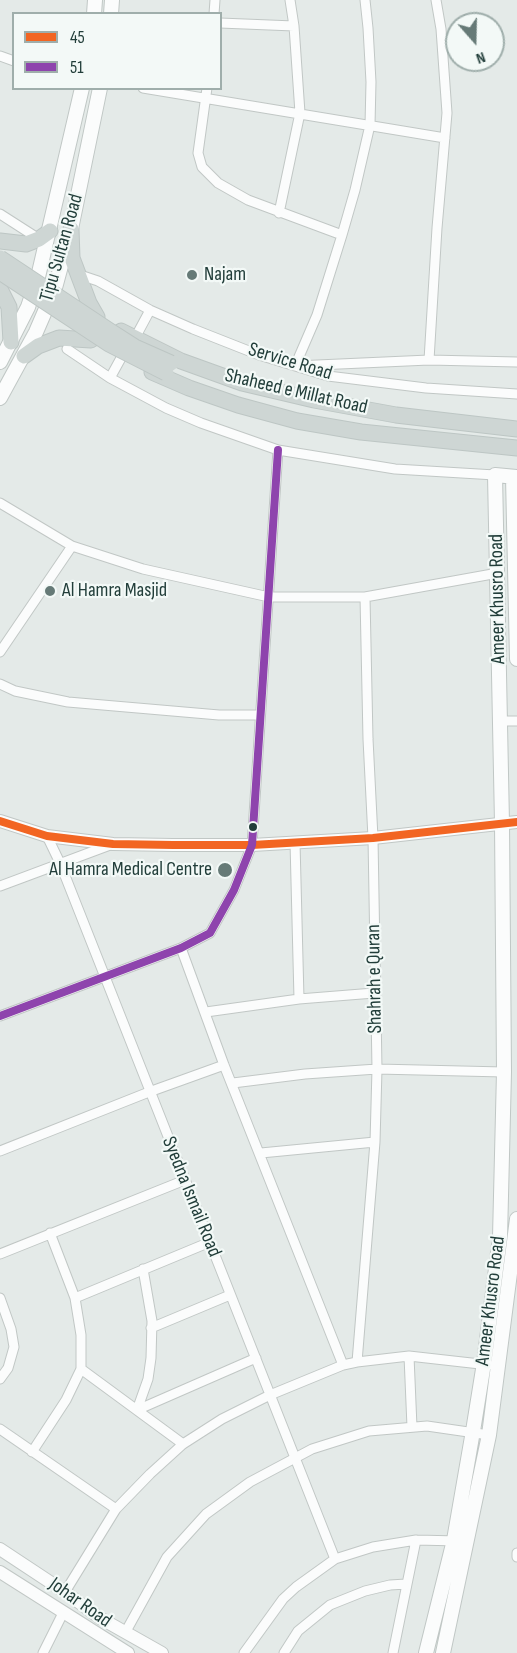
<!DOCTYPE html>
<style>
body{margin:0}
#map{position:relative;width:517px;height:1653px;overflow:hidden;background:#e4eae8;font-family:"Sofia Sans Condensed",sans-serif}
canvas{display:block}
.legend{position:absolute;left:12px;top:12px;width:210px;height:78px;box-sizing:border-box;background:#f3f9f7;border:2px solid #9faeab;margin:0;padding:8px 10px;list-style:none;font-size:18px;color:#223e3a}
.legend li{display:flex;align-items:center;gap:12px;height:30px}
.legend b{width:30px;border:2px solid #9faeab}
.north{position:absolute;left:445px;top:12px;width:60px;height:60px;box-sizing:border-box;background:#f3f9f7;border:2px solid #9faeab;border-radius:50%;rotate:160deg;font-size:16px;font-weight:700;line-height:24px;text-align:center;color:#223e3a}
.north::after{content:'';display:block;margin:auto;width:21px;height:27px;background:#667a77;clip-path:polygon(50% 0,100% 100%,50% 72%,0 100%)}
</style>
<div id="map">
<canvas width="517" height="1653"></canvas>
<ul class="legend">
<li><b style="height:8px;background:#f26522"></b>45</li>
<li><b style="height:8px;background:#8e44ad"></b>51</li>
</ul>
<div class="north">N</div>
</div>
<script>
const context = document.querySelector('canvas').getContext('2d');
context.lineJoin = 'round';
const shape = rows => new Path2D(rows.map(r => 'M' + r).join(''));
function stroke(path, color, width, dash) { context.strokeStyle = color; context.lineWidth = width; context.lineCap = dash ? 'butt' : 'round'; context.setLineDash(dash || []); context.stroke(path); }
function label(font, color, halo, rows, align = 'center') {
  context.font = font + ' "Sofia Sans Condensed",sans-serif'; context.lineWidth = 4.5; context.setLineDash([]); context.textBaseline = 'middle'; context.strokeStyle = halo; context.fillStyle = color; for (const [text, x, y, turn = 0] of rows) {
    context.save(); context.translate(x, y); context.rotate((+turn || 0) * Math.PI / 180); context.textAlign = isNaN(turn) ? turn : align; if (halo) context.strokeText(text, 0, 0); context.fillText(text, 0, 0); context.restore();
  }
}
const minor = shape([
 [365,0,368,28,371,82,370,125,355,190,342,235,317,315,295,366,429,360,517,362],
 [214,14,215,0],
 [220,23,294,26],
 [0,56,14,61],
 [143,88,445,138],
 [207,88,198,153,202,167,218,183,248,200,342,235],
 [279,213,300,113,294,26,290,0],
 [0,214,39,239],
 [77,274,98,281,150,310,193,329,259,355,328,376,426,388,517,394],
 [135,338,150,310],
 [67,349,110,378,166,408,201,423,278,450,395,469,495,475],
 [429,360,437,228,447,113,441,29,436,0],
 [110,378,121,358],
 [0,503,72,546,143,569,269,597,365,597,498,573],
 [0,652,72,546],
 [0,684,15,691,68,702,219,715,260,715],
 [501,721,517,721],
 [47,836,60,863,335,1559],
 [295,842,299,999],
 [0,886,110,845],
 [181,948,224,1065,343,1365],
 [206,1012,299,999,374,993],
 [0,1016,181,948,210,933,234,890,252,845,278,450],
 [233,1083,305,1074,377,1069,504,1072],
 [0,1151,149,1092,224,1065],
 [261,1153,375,1142],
 [0,1254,185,1180],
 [0,1298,11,1329,14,1347,8,1368,0,1379],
 [75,1298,210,1242],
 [151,1328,230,1295],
 [409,1356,412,1427],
 [357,1362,375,1142,377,1069,373,838,368,739,365,597],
 [81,1369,183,1444],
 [137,1410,148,1379,151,1358,152,1321,143,1269],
 [137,1410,256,1358],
 [0,1429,116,1509],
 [32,1452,66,1400,81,1369,81,1335,75,1298,50,1233],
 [517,1553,517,1557],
 [65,1592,116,1509,150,1474,183,1444,222,1419,270,1395,343,1365,357,1362,409,1356,489,1365],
 [125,1633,167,1557,206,1514,250,1482,312,1449,369,1431,427,1426,489,1435],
 [43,1653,63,1613],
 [244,1653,283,1599,296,1587,335,1559,373,1547,416,1540,459,1541],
 [284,1653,298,1631,330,1605,365,1591,390,1585,406,1584],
 [393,1653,416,1540]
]);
const tertiary = shape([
 [0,821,47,836,113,844,173,845,252,845,373,838,517,822],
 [0,1549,65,1592,100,1618,162,1653],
 [0,1572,128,1653]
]);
const secondary = shape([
 [94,14,95,0],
 [111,14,112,0],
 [0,362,28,307,38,277,82,88],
 [0,398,36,332,55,288,71,229,100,88],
 [513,477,517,659],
 [426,1653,454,1540,473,1431,484,1363,500,1237,504,1072,502,823,495,475,517,477],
 [443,1653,489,1435,517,1219]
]);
const primary = shape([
 [71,229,72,258,89,303,97,317],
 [0,241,26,244,39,239,50,231],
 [0,289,9,307,11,342],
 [121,331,181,361,242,383,314,400,396,415,517,429],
 [24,356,38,346,59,338,91,340],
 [152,372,189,388,238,405,297,421,361,432,517,448]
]);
stroke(minor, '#c1c7c5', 11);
stroke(tertiary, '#c1c7c5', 14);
stroke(secondary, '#c0c7c5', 16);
stroke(primary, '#bdc6c4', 17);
stroke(minor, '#fbfcfc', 9);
stroke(tertiary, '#fbfcfc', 12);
stroke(secondary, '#fbfcfc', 14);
stroke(primary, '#ced6d4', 15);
const primaryBridge = shape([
 [0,258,110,331,135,347,171,363],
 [0,272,109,344,166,373]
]);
stroke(primaryBridge, '#bdc6c4', 17, []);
stroke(primaryBridge, '#ced6d4', 15);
stroke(shape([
 [0,821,47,836,113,844,173,845,252,845,373,838,517,822]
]), '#f26522', 8);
stroke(shape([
 [0,1016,181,948,210,933,234,890,252,845,278,450]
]), '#8e44ad', 8);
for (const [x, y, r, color] of [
 [192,275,6,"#667a77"],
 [50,591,6,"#667a77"],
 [253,827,5,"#223e3a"],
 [225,870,8,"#667a77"]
]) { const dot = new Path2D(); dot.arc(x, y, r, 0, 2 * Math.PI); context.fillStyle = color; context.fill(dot); stroke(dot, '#f3f9f7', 2); }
label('20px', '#223e3a', '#f3f9f7', [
 ["Tipu Sultan Road",62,248,-74],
 ["Service Road",290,362,17],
 ["Shaheed e Millat Road",296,392,13],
 ["Ameer Khusro Road",498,599,-91],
 ["Shahrah e Quran",375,979,-91],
 ["Syedna Ismail Road",191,1197,68],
 ["Ameer Khusro Road",491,1301,-83],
 ["Johar Road",80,1603,35]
]);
label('20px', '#223e3a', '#f3f9f7', [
 ["Najam",204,275],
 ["Al Hamra Masjid",62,591],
 ["Al Hamra Medical Centre",212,870,"right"]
], 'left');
</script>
